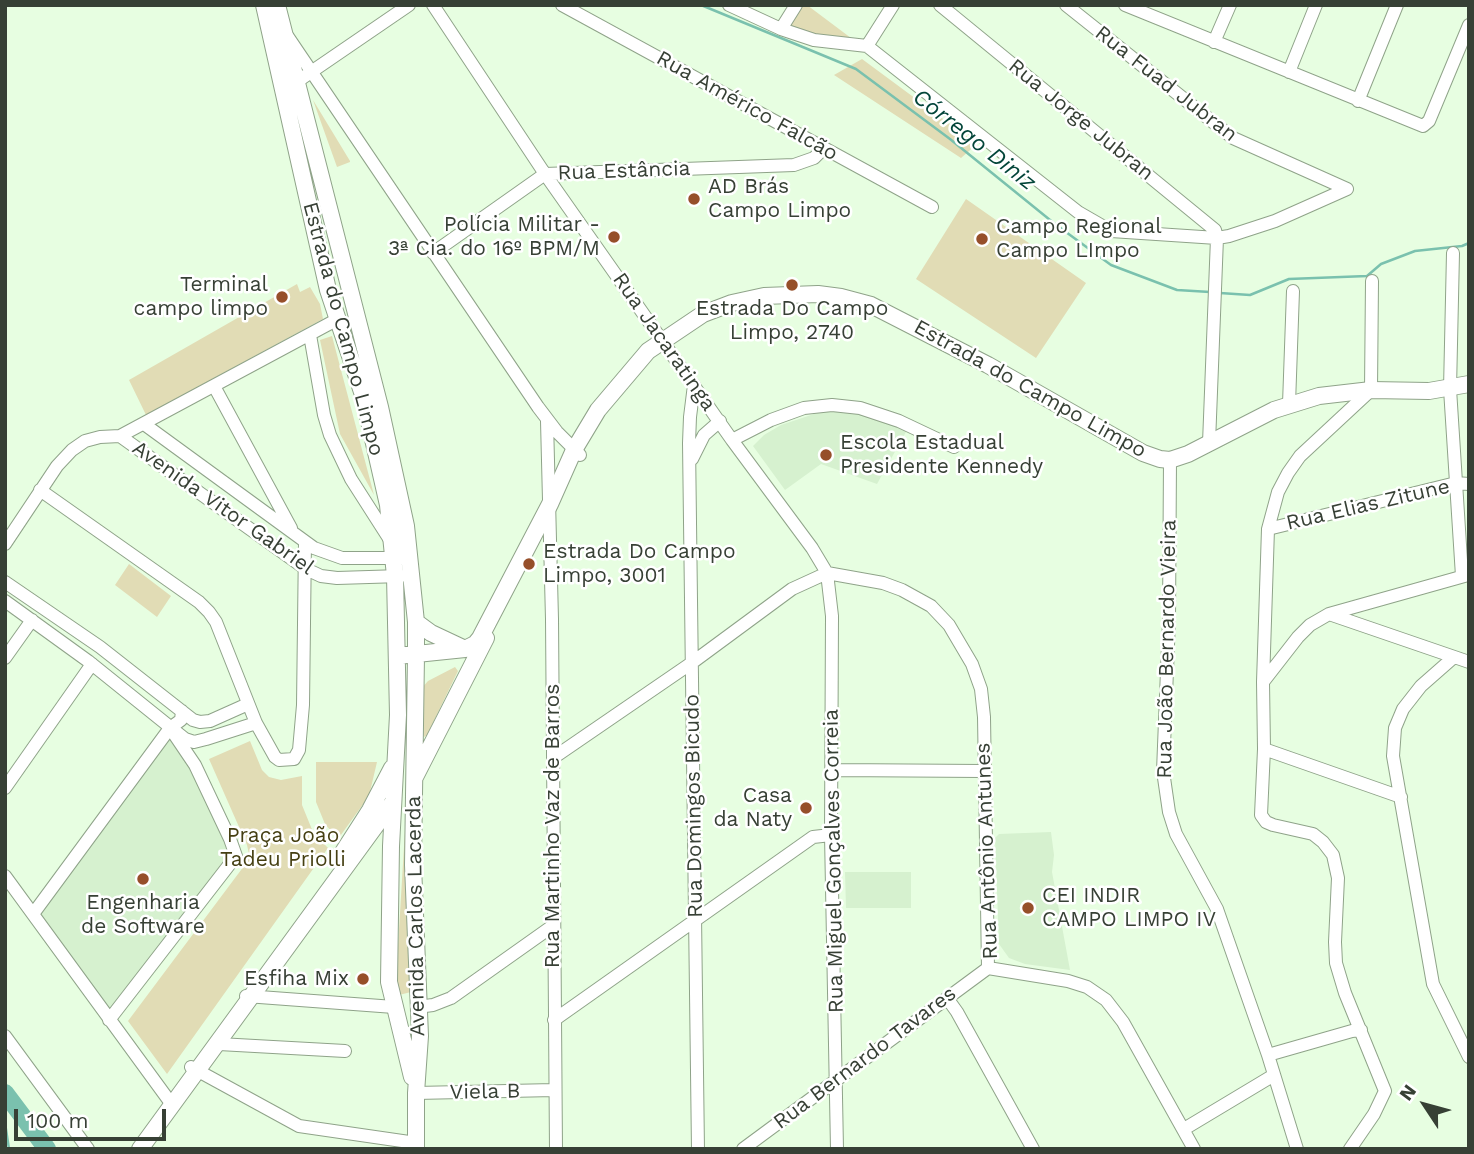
<!DOCTYPE html>
<meta charset="utf-8">
<style>
body{margin:0}
#map{position:relative;width:1474px;height:1154px;overflow:hidden;background:#e7fee1;font-family:"Work Sans",sans-serif}
canvas{display:block}
.frame{position:absolute;inset:0;border:7px solid #374035;pointer-events:none}
.north{position:absolute;left:1390px;top:1070px;width:70px;height:70px;-webkit-text-stroke:5px #fff;paint-order:stroke;rotate:306deg;font-size:19px;font-weight:700;line-height:28px;text-align:center;color:#374035}
.north::after{content:'';display:block;margin:auto;width:24px;height:32px;background:#374035;clip-path:polygon(50% 0,100% 100%,50% 72%,0 100%)}
.scale{position:absolute;left:14px;top:1109px;width:152px;height:32px;box-sizing:border-box;border:4px solid #374035;border-top:0;padding-left:9px;font-size:21px;line-height:24px;white-space:nowrap;color:#374035;-webkit-text-stroke:5px #fff;paint-order:stroke}
</style>
<div id="map">
<canvas width="1474" height="1154"></canvas>
<div class="frame"></div>
<div class="north">N</div>
<div class="scale">100 m</div>
</div>
<script>
const context = document.querySelector('canvas').getContext('2d');
context.lineJoin = 'round';
function paint(path, color) { context.fillStyle = color; context.fill(path, 'evenodd'); }
const shape = rows => new Path2D(rows.map(r => 'M' + r).join(''));
function stroke(path, color, width, dash) { context.strokeStyle = color; context.lineWidth = width; context.lineCap = dash ? 'butt' : 'round'; context.setLineDash(dash || []); context.stroke(path); }
function label(font, color, halo, rows, align = 'center') {
  context.font = font + ' "Work Sans",sans-serif'; context.lineWidth = 5; context.setLineDash([]); context.textBaseline = 'middle'; context.strokeStyle = halo; context.fillStyle = color; for (const [text, x, y, turn = 0] of rows) {
    context.save(); context.translate(x, y); context.rotate((+turn || 0) * Math.PI / 180); context.textAlign = isNaN(turn) ? turn : align; if (halo) context.strokeText(text, 0, 0); context.fillText(text, 0, 0); context.restore();
  }
}
paint(shape([
 [829,409,875,416,907,430,877,484,821,464,785,490,753,446,764,435,781,425],
 [170,728,242,853,109,1020,33,914],
 [1051,832,1054,855,1052,872,1070,970,1025,964,1009,958,999,944,995,838,999,834],
 [845,872,911,872,911,908,846,908]
]), '#d6f1cf');
paint(shape([
 [803,5,807,5,851,38,784,30],
 [862,59,977,144,961,158,834,75],
 [313,100,350,161,350,162,337,167],
 [966,199,1086,283,1036,358,916,279],
 [297,284,300,292,310,287,320,304,323,319,146,415,129,380],
 [332,336,374,495,340,434,320,340],
 [129,564,171,596,157,617,115,585],
 [455,667,458,671,427,735,424,737,421,689,428,681],
 [250,741,262,770,269,777,281,780,302,776,302,805,313,832,328,848,167,1074,128,1021,247,862,249,854,247,845,209,759],
 [316,762,377,762,369,796,338,839,325,824,316,802],
 [410,826,407,900,411,992,395,996,405,830]
]), '#e1dcb5');
stroke(shape([
 [701,5,856,69,950,139,1055,224,1111,265,1177,290,1210,292],
 [1220,293,1250,295,1289,279,1367,276,1381,264,1415,251,1462,246,1469,243],
 [5,1123,9,1149]
]), '#7ac1ae', 2.5);
stroke(shape([
 [5,1093,47,1149]
]), '#7ac1ae', 18);
const minor = shape([
 [433,5,545,174,732,440,812,548,827,573,832,616,831,835,837,1149],
 [562,5,932,207],
 [729,5,781,29,814,40,867,46,1078,212,1111,231,1217,238,1229,236,1275,221,1347,189],
 [940,5,1215,230,1217,238,1209,443],
 [1066,5,1233,138,1347,189],
 [1125,5,1423,126,1429,121,1469,25],
 [781,29,796,5],
 [288,37,538,407,557,432,580,455],
 [1214,42,1230,5],
 [867,46,893,5],
 [1289,72,1316,5],
 [295,83,409,5],
 [1358,101,1397,5],
 [433,253,545,174,794,165,814,158,824,148],
 [1453,253,1450,389,1462,576],
 [310,335,324,415,330,435,351,479,390,540],
 [694,385,690,417,689,443,698,1149],
 [214,386,291,528],
 [1289,404,1293,291],
 [547,421,552,619,556,1149],
 [144,424,314,548,342,558,402,558],
 [120,436,306,569,321,576,337,578,401,576],
 [732,440,771,420,804,408,832,405,860,408,899,421,954,447],
 [692,459,704,435,720,421],
 [1170,460,1169,620,1163,771,1169,812,1176,834,1217,909,1268,1055,1297,1149],
 [40,490,199,602,209,612,216,622,256,723,275,757,279,760,294,759,299,750,303,705,305,542],
 [1268,529,1456,483,1469,484],
 [5,544,57,466,72,450,85,441,100,437,120,436,338,319],
 [827,573,883,583,902,590,931,606,949,625,972,664,981,689,984,717,988,968],
 [5,582,100,647,193,720,200,722,210,721,248,704],
 [5,601,88,661,185,739,194,742,206,739,256,723],
 [1329,614,1469,662],
 [1454,657,1421,686,1403,709,1395,728,1393,756,1433,984,1469,1057],
 [5,658,32,620],
 [1263,682,1298,637,1310,625,1329,614,1468,575],
 [1264,749,1401,797],
 [553,758,693,662,792,589,827,573],
 [832,770,984,771],
 [5,788,92,664],
 [5,876,173,1106],
 [33,914,170,728,181,720,182,711],
 [988,968,1068,981,1087,987,1106,1000,1123,1022,1194,1149],
 [246,996,394,1007],
 [947,998,957,1012,1033,1149],
 [417,1007,433,1005,451,998,554,925],
 [109,1020,236,856,230,839,195,765,170,728],
 [554,1020,813,837,831,835],
 [5,1036,88,1149],
 [219,1044,345,1051],
 [1268,1055,1352,1031,1361,1030],
 [191,1067,299,1126,416,1143],
 [416,1093,554,1090],
 [1184,1129,1274,1075],
 [743,1149,988,968],
 [1350,1149,1374,1114,1385,1091,1345,993,1336,963,1335,942,1338,878,1333,855,1323,842,1313,834,1273,825,1266,822,1261,815,1264,749,1263,682,1268,529,1278,492,1288,473,1300,456,1371,390,1372,281]
]);
const major = shape([
 [264,5,328,290,363,395,388,505,395,576,398,715,391,846,389,982,412,1077],
 [277,5,380,407,406,526,416,622,416,655,413,865,420,1036,416,1093,416,1149],
 [416,622,431,633,465,649],
 [397,656,465,649,475,644,480,638,550,504,574,450,598,410,648,351,703,314,732,303,764,296,818,294,841,297,871,305,988,365,1143,453,1160,459,1170,460,1188,454,1274,410,1319,396,1371,390,1429,391,1469,384],
 [415,777,486,638],
 [343,852,370,810,392,768],
 [140,1149,393,802]
]);
stroke(minor, '#8fa389', 14);
stroke(major, '#8fa389', 18);
stroke(minor, '#fff', 12);
stroke(major, '#fff', 16);
for (const [x, y, r, color] of [
 [694,199,7,"#964f2a"],
 [614,237,7,"#964f2a"],
 [982,239,7,"#964f2a"],
 [792,285,7,"#964f2a"],
 [282,297,7,"#964f2a"],
 [826,455,7,"#964f2a"],
 [529,564,7,"#964f2a"],
 [806,808,7,"#964f2a"],
 [143,879,7,"#964f2a"],
 [1028,908,7,"#964f2a"],
 [363,979,7,"#964f2a"]
]) { const dot = new Path2D(); dot.arc(x, y, r, 0, 2 * Math.PI); context.fillStyle = color; context.fill(dot); stroke(dot, '#fff', 2.5); }
label('21px', '#374035', '#fff', [
 ["Rua Fuad Jubran",1166,84,38],
 ["Rua Américo Falcão",747,106,29],
 ["Rua Jorge Jubran",1081,120,39],
 ["Rua Estância",624,171,-2],
 ["Estrada do Campo Limpo",343,329,75],
 ["Rua Jacaratinga",664,342,55],
 ["Estrada do Campo Limpo",1030,389,29],
 ["Rua Elias Zitune",1368,505,-13],
 ["Avenida Vitor Gabriel",223,508,35],
 ["Rua João Bernardo Vieira",1167,649,-89],
 ["Rua Domingos Bicudo",694,806,-91],
 ["Rua Martinho Vaz de Barros",553,826,-90],
 ["Rua Antônio Antunes",987,851,-92],
 ["Rua Miguel Gonçalves Correia",834,861,-91],
 ["Avenida Carlos Lacerda",416,916,-91],
 ["Rua Bernardo Tavares",865,1058,-37],
 ["Viela B",485,1092,-1]
]);
label('21px', '#374035', '#fff', [
 ["AD Brás",708,187],
 ["Campo Limpo",708,211],
 ["Polícia Militar -",600,225,"right"],
 ["3ª Cia. do 16º BPM/M",600,249,"right"],
 ["Campo Regional",996,227],
 ["Campo LImpo",996,251],
 ["Terminal",268,285,"right"],
 ["campo limpo",268,309,"right"],
 ["Estrada Do Campo",792,309,"center"],
 ["Limpo, 2740",792,333,"center"],
 ["Escola Estadual",840,443],
 ["Presidente Kennedy",840,467],
 ["Estrada Do Campo",543,552],
 ["Limpo, 3001",543,576],
 ["Casa",792,796,"right"],
 ["da Naty",792,820,"right"],
 ["CEI INDIR",1042,896],
 ["CAMPO LIMPO IV",1042,920],
 ["Engenharia",143,903,"center"],
 ["de Software",143,927,"center"],
 ["Esfiha Mix",349,979,"right"]
], 'left');
label('21px', '#453f12', '#fff', [
 ["Praça João",283,836],
 ["Tadeu Priolli",283,860]
]);
label('italic 23px', '#034539', '#fff', [
 ["Córrego Diniz",974,140,38]
]);
</script>
